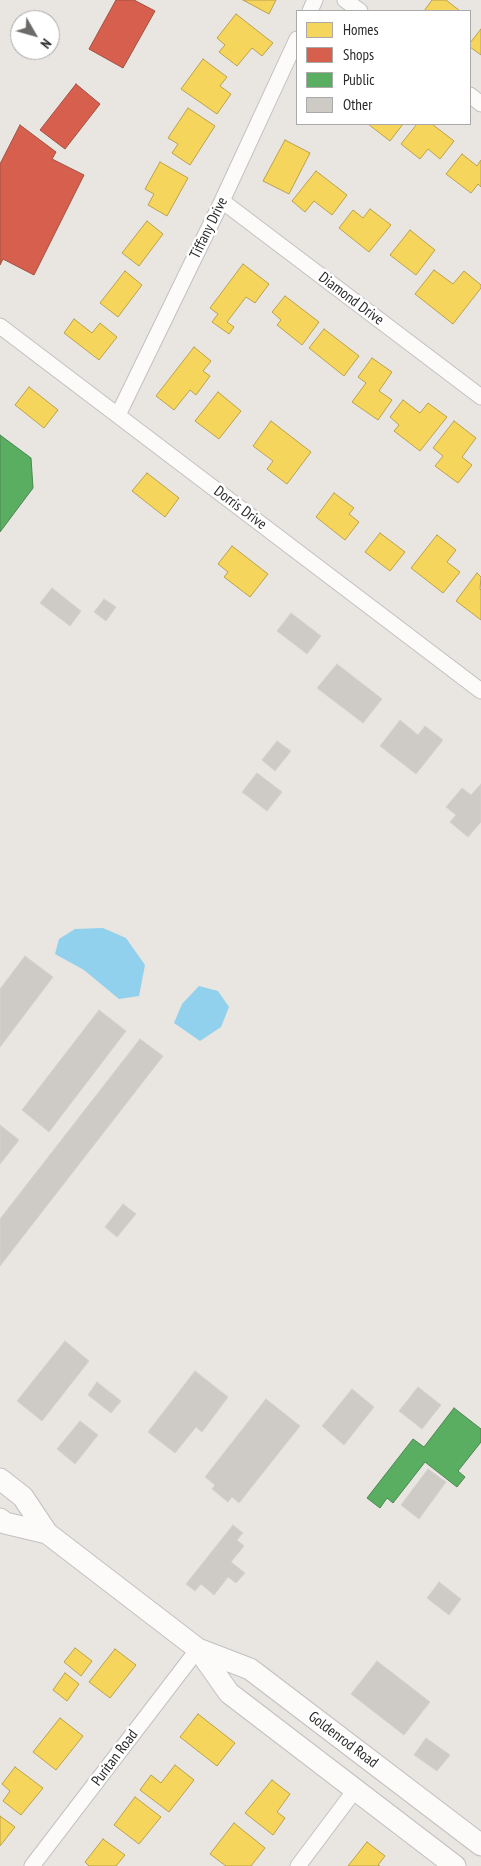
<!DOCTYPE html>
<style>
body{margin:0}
#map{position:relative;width:481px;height:1866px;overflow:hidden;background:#e9e5e0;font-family:"PT Sans Narrow",sans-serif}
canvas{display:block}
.legend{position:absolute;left:296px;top:10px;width:175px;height:115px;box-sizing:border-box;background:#fff;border:1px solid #aaa;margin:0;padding:6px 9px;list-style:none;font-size:15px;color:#2a2a2a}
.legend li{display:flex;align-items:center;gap:10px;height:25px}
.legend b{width:25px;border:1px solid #aaa}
.north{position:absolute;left:10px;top:10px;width:50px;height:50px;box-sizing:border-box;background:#fff;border:1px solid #aaa;border-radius:50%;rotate:128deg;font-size:14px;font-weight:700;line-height:20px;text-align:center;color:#2a2a2a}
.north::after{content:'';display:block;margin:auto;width:18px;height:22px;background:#6d6b6a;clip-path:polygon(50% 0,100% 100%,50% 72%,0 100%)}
</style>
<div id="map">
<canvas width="481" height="1866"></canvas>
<ul class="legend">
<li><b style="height:14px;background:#f6d55c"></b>Homes</li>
<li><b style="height:14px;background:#d6604d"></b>Shops</li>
<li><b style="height:14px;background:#5aae61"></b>Public</li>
<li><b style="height:14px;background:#cecbc7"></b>Other</li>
</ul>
<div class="north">N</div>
</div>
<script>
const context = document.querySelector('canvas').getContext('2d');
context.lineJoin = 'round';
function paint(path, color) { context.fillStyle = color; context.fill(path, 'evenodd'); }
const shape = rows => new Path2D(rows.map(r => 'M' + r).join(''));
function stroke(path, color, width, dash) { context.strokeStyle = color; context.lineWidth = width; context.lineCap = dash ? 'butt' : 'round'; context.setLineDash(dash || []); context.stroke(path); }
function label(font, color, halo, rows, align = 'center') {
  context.font = font + ' "PT Sans Narrow",sans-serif'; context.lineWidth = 5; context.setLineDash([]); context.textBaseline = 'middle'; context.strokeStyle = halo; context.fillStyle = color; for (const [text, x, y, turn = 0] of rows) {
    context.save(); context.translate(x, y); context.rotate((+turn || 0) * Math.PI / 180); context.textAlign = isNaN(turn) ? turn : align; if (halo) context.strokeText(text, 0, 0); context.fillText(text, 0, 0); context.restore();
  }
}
paint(shape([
 [103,928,126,938,145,965,139,996,119,999,84,970,55,954,59,939,75,929],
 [199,986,218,991,229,1007,221,1027,200,1041,174,1023,182,1004]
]), '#91d1ed');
const homes = shape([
 [243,0,276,0,269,14,243,0],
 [432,0,446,0,460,11,424,11,432,0],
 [236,14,273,43,262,56,252,48,237,66,219,52,225,45,217,38,236,14],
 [481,29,481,55,470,47,470,43,481,29],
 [203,59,227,77,220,86,231,94,217,114,181,89,203,59],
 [188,108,215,126,190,165,172,153,178,144,168,138,188,108],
 [368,124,403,124,390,141,368,124],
 [417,124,432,124,454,141,440,159,428,149,420,159,401,144,417,124],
 [285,140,310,153,289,194,263,181,285,140],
 [462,154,477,166,481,160,481,187,478,184,471,193,446,174,462,154],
 [160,162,188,178,167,216,148,205,154,194,145,189,160,162],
 [316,171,347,195,332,215,314,201,305,212,292,201,316,171],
 [370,209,391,225,369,252,339,228,353,210,363,218,370,209],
 [147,221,163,234,139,266,122,253,147,221],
 [410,230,435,250,416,275,390,255,410,230],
 [243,264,269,284,255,303,246,297,227,322,234,327,229,334,212,322,218,314,210,308,243,264],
 [434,270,453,284,464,271,481,285,481,288,453,324,415,294,434,270],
 [125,271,142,285,118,317,100,303,125,271],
 [285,296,319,322,302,345,277,325,281,320,272,312,285,296],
 [74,319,92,333,100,323,117,337,99,360,64,333,74,319],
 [324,329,359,356,344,376,309,348,324,329],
 [194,347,211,361,203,371,210,376,196,395,190,390,174,410,156,396,194,347],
 [372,358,392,372,379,391,392,400,378,420,352,402,366,383,358,377,372,358],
 [29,387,58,410,44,428,15,405,29,387],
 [218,392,241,411,219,439,195,421,218,392],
 [403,400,420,413,428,403,447,417,420,451,394,431,399,425,390,417,403,400],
 [271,421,311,452,287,484,267,469,273,461,253,446,271,421],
 [454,421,476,438,462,457,472,465,458,483,435,466,443,456,433,448,454,421],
 [147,473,179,498,165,517,132,491,147,473],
 [334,493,354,508,349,514,359,522,345,540,316,517,334,493],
 [380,533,405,552,390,571,365,552,380,533],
 [437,535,456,550,447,562,460,572,443,593,411,568,437,535],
 [232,546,268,574,250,597,224,577,228,572,218,564,232,546],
 [477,573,481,577,480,589,481,590,481,620,456,601,477,573],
 [75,1648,92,1661,81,1676,64,1662,75,1648],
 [115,1649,136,1665,110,1698,89,1682,115,1649],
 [65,1673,79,1684,67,1701,53,1690,65,1673],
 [198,1714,235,1743,217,1766,180,1737,198,1714],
 [60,1718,83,1736,56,1770,33,1752,60,1718],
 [175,1765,194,1780,169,1812,140,1790,151,1775,161,1783,175,1765],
 [15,1767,43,1788,21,1815,3,1801,10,1791,2,1784,15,1767],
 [272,1780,290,1794,277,1812,285,1818,273,1835,245,1813,272,1780],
 [135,1797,161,1817,139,1844,114,1825,135,1797],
 [0,1816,15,1827,0,1846,0,1816],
 [234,1823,265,1848,251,1866,226,1866,210,1854,234,1823],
 [103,1839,125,1855,116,1866,89,1866,85,1862,103,1839],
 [367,1842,385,1856,378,1865,380,1866,348,1866,367,1842]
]);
paint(homes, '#f6d55c');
stroke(homes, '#b9a24d', 1);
const shops = shape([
 [116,0,134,0,155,11,123,68,89,49,116,0],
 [76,84,100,104,65,149,40,130,76,84],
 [20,125,56,152,52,159,84,175,34,275,3,259,0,265,0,164,20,125]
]);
paint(shops, '#d6604d');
stroke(shops, '#a25042', 1);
const public = shape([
 [0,435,31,458,33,488,0,532,0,435],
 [454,1408,481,1429,481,1442,458,1471,465,1477,457,1487,425,1462,393,1503,387,1498,380,1508,367,1498,413,1439,424,1447,454,1408]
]);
paint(public, '#5aae61');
stroke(public, '#4c8650', 1);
const building = shape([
 [52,588,81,611,70,626,40,603,52,588],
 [104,599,116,607,106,621,94,612,104,599],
 [291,613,321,636,307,654,277,631,291,613],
 [337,664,382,699,363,723,317,688,337,664],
 [400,720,418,735,425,726,443,740,416,774,380,746,400,720],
 [277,741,291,751,275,771,262,760,277,741],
 [257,773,282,792,267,811,242,792,257,773],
 [481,784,481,822,468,837,450,822,456,815,446,807,462,788,471,795,481,784],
 [25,956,53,977,0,1047,0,989,25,956],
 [99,1010,126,1031,49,1132,22,1110,99,1010],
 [140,1039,163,1056,0,1266,0,1219,140,1039],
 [0,1125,19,1140,0,1164,0,1125],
 [123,1204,136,1214,117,1237,105,1227,123,1204],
 [65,1341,89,1361,42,1421,17,1401,65,1341],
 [195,1371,228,1397,202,1432,196,1427,175,1453,148,1432,195,1371],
 [97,1382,121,1401,111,1413,88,1395,97,1382],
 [418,1387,441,1405,422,1429,399,1411,418,1387],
 [352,1389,374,1407,344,1445,322,1426,352,1389],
 [266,1399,300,1426,239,1503,232,1497,228,1502,212,1489,215,1485,205,1477,266,1399],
 [80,1421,98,1435,75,1464,57,1449,80,1421],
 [428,1469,446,1482,419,1519,401,1505,428,1469],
 [233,1525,243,1533,237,1540,244,1546,231,1562,245,1573,236,1583,228,1577,214,1595,201,1584,195,1591,186,1584,233,1525],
 [439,1582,461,1599,449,1615,427,1598,439,1582],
 [377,1661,430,1702,404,1735,351,1694,377,1661],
 [426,1738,450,1755,437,1771,414,1755,426,1738]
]);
paint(building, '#cecbc7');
stroke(building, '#d4d1cc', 1);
const minor = shape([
 [345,0,360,11],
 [310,11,315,0],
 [470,95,481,104],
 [222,201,481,397],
 [0,326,481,691],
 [118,415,222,201,297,39],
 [32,1866,198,1649],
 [298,1866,355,1790]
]);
const secondary = shape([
 [0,1479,23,1497,47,1533,198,1649,229,1693,455,1866],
 [0,1519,5,1523,47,1533],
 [198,1649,250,1669,481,1845]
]);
stroke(minor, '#c2c1c2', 17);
stroke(secondary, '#c2c1c2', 23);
stroke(minor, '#fcfbfa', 15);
stroke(secondary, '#fcfbfa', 21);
label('15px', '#2a2a2a', '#fff', [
 ["Tiffany Drive",209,228,-64],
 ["Diamond Drive",351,299,37],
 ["Dorris Drive",240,508,37],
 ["Goldenrod Road",343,1740,37],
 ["Puritan Road",115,1758,-53]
]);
</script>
